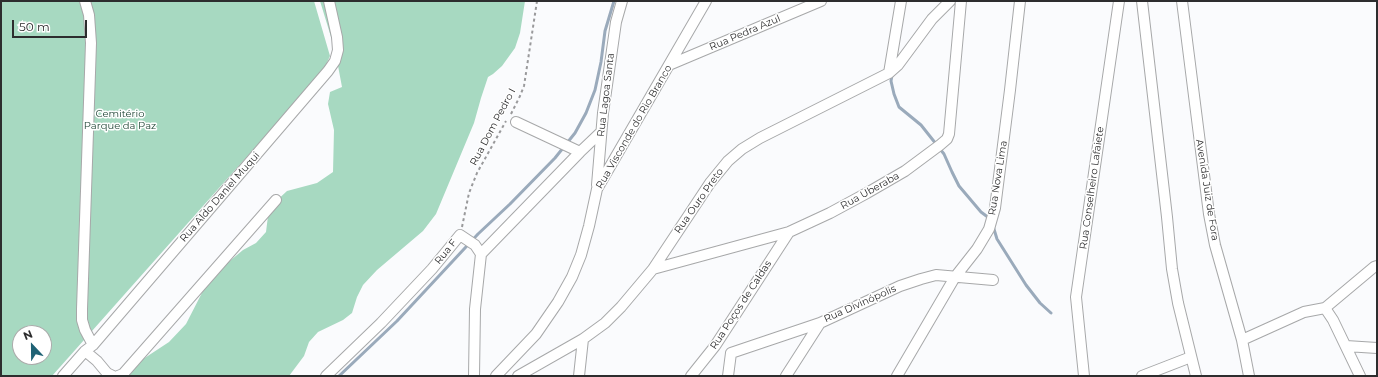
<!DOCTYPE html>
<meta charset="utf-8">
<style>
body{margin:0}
#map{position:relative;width:1378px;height:377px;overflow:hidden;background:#fafbfd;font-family:Montserrat,sans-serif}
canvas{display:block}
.frame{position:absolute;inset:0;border:2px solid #2d2d2e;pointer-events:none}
.north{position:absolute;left:12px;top:325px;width:40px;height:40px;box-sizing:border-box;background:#fff;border:1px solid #ababab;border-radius:50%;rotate:338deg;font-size:11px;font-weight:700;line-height:16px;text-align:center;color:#2d2d2e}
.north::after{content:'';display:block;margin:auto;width:14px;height:18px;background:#1f6275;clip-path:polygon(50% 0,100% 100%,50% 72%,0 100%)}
.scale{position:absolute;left:12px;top:20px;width:75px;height:18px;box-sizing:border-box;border:2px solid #2d2d2e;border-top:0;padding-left:5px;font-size:12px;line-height:14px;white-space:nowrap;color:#2d2d2e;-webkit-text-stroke:3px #fff;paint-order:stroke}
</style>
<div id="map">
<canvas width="1378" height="377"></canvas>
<div class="frame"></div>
<div class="north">N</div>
<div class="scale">50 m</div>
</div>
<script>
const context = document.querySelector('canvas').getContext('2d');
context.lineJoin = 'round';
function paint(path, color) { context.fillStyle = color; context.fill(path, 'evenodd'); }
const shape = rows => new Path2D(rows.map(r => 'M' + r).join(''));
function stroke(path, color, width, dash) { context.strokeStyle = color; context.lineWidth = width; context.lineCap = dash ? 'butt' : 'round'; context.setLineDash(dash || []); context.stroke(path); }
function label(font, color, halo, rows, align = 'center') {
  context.font = font + ' Montserrat,sans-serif'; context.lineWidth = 3; context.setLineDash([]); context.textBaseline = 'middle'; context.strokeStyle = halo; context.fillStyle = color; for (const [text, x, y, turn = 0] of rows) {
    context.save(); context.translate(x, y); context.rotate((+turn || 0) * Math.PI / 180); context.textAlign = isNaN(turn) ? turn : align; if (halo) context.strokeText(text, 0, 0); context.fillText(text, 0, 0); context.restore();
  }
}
paint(shape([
 [1,1,314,1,330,56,323,71,52,376,1,376],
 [20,333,44,333,44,357,20,357],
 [320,1,525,1,520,33,515,48,502,66,493,74,488,77,481,98,474,123,436,214,423,231,377,270,363,285,357,297,352,313,343,320,318,332,309,342,304,356,289,376,127,376,134,365,169,342,186,324,206,285,225,265,243,250,256,243,266,232,268,216,273,204,287,191,317,183,333,172,334,130,328,104,330,92,342,87,335,50]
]), '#a7d9c1');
stroke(shape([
 [892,75,891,81,894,94,899,107,921,125,944,154,952,172,959,186,981,212,989,218],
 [993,226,997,239,1026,285,1040,303,1051,313],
 [339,376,397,321,478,234,510,204,555,158,575,133,586,113,595,90,601,62,605,31,614,1]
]), '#9aaabb', 3);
const minor = shape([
 [85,1,89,15,91,43,82,309,82,320,85,330,93,345],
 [1142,1,1167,217,1172,269,1178,303,1196,376],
 [1182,1,1209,214,1215,245,1242,340,1249,376],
 [669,65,821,1],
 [889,73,901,1],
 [516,122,580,152],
 [597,185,603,113,616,22,622,1],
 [481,254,580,152,601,132],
 [653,269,789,232,830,213,867,193,905,171,940,145,947,139,949,134,961,1],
 [1325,308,1333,320,1360,376],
 [1242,340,1304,312,1325,308,1374,267,1377,266],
 [1346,346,1377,348],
 [85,351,97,361,107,373,113,376],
 [731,353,820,323,900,286,921,279,936,275,993,280],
 [63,376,85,351,93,345,328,71,335,61,338,50,337,37,329,1],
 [118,376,123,374,276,200],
 [326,376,381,323,432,269,460,235,475,245,481,254,475,309,474,376],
 [496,376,536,334,558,302,572,277,581,255,589,226,597,189,706,1],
 [518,376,583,339,605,323,621,307,653,269,710,183,728,161,742,149,760,138,889,73,898,65,932,19,950,1],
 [579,376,583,339],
 [691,376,715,346,789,232],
 [728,376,731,353],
 [786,376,820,323],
 [897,376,955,277,977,249,989,229,995,208,1010,90,1020,1],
 [1084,376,1076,297,1119,1],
 [1142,376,1191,357]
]);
stroke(minor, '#a7a8a9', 12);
stroke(shape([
 [511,114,520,96,524,86,537,1],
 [462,227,469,193,477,173,506,121]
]), '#99999b', 2, [3, 3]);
stroke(minor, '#fff', 10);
label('10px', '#2d2d2e', '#fff', [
 ["Rua Pedra Azul",745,33,-23],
 ["Rua Lagoa Santa",606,95,-83],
 ["Rua Dom Pedro I",493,127,-62],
 ["Rua Visconde do Rio Branco",634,127,-60],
 ["Rua Nova Lima",998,178,-81],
 ["Rua Conselheiro Lafaiete",1092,188,-82],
 ["Avenida Juiz de Fora",1207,190,81],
 ["Rua Uberaba",870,191,-29],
 ["Rua Aldo Daniel Muqui",220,197,-49],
 ["Rua Ouro Preto",699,201,-55],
 ["Rua F",446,252,-51],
 ["Rua Divinópolis",860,304,-24],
 ["Rua Poços de Caldas",741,305,-57]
]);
label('10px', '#1f4535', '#fff', [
 ["Cemitério",120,114],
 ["Parque da Paz",120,126]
]);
</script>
